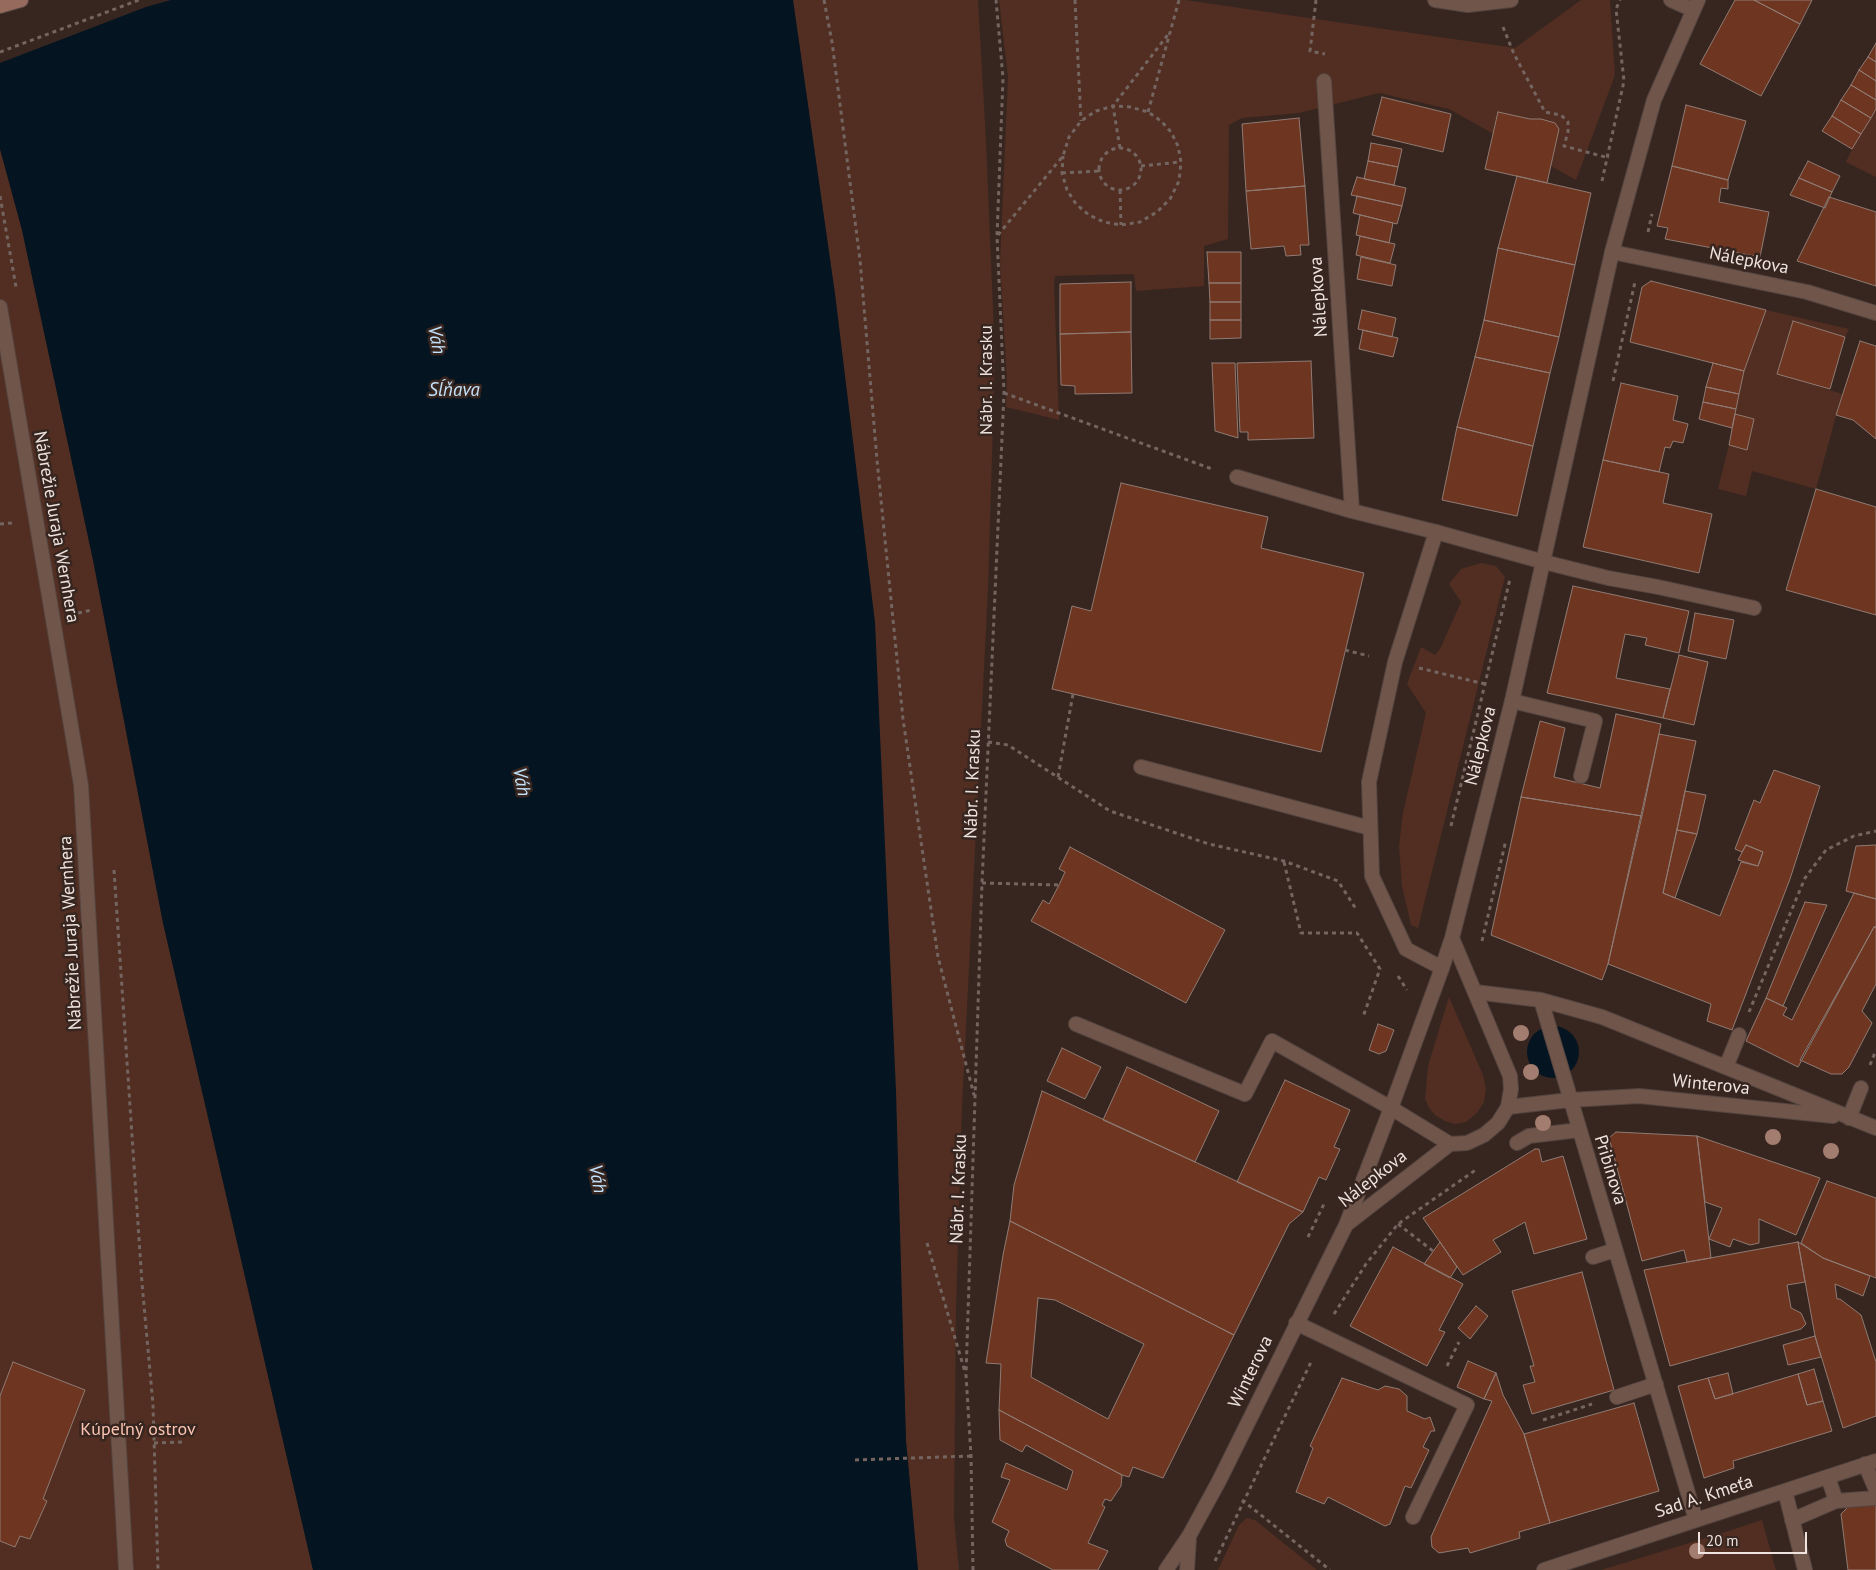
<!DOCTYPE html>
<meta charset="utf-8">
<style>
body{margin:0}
#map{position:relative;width:1876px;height:1570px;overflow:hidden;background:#372620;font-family:"PT Sans",sans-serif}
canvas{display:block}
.scale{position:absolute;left:1698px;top:1532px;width:109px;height:22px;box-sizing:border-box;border:2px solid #eee3df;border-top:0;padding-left:6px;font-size:15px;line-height:18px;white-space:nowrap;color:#eee3df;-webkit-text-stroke:4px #372620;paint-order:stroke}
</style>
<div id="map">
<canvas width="1876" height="1570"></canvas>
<div class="scale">20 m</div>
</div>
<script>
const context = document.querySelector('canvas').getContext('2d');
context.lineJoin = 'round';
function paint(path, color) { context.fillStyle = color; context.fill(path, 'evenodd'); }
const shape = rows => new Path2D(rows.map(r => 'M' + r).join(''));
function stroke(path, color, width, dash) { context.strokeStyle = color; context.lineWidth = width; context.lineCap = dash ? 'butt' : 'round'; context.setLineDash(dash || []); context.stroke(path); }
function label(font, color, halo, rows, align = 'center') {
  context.font = font + ' "PT Sans",sans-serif'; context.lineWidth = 5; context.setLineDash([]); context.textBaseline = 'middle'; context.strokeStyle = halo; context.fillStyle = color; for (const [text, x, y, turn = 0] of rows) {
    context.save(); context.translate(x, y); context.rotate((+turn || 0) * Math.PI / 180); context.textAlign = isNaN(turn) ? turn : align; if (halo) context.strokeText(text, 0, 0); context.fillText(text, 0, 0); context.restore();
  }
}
paint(shape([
 [793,0,978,0,986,141,995,357,988,589,962,1108,956,1308,954,1518,959,1570,918,1570,906,1441,875,623,835,294],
 [999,0,1185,0,1515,48,1581,0,1610,0,1615,75,1576,180,1449,109,1379,93,1299,113,1242,118,1229,125,1228,239,1204,246,1204,286,1136,291,1134,274,1055,276,1054,285,1059,420,1006,407,1007,380,1000,263,1008,77],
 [1876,109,1876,177,1846,162,1852,149],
 [0,149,22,230,93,560,163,923,313,1570,0,1570],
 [1766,310,1849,329,1845,337,1793,322,1778,373,1842,394,1816,489,1752,471,1746,496,1718,489,1729,445,1747,449,1754,419,1735,414,1736,409,1744,371],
 [1481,563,1496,566,1505,577,1418,928,1411,925,1402,886,1399,846,1403,813,1426,713,1407,684,1421,647,1435,655,1440,649,1461,602,1449,584,1461,569],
 [1449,997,1483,1075,1486,1089,1484,1102,1477,1113,1466,1122,1455,1124,1445,1121,1435,1115,1429,1108,1425,1099,1428,1066],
 [1247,1518,1255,1520,1317,1570,1218,1570,1239,1525],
 [1762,1520,1776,1570,1601,1570,1722,1533]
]), '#512e21');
paint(shape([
 [0,0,793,0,835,294,875,623,896,1091,906,1441,918,1570,313,1570,163,923,93,560,22,230,0,149],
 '1527 1052a26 26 0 1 1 52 0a26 26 0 1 1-52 0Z'
]), '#041421');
paint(shape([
 [0,0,171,0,146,7,0,63]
]), '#372620');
const building = shape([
 [1735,0,1754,0,1800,24,1761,96,1700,64,1735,0],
 [1754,0,1812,0,1800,24,1754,0],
 [1876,43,1876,62,1868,57,1876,43],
 [1868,57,1876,62,1876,81,1859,70,1868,57],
 [1859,70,1876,81,1876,100,1851,85,1859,70],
 [1851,85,1876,100,1876,109,1871,118,1841,100,1851,85],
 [1382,97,1451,114,1443,152,1372,135,1382,97],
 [1841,100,1871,118,1861,134,1832,116,1841,100],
 [1686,105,1746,121,1728,180,1672,166,1686,105],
 [1498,112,1530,119,1541,119,1555,123,1559,129,1547,183,1485,169,1498,112],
 [1832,116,1861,134,1852,149,1822,131,1832,116],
 [1299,118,1305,186,1246,191,1242,124,1299,118],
 [1371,143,1402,149,1398,167,1368,161,1371,143],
 [1368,161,1398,167,1394,185,1364,179,1368,161],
 [1808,161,1840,176,1832,192,1799,178,1808,161],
 [1672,166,1728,180,1728,189,1721,188,1719,202,1769,212,1760,257,1665,239,1668,228,1657,226,1672,166],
 [1517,176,1591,193,1575,265,1498,248,1517,176],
 [1357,177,1406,188,1402,206,1351,195,1357,177],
 [1799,178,1832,192,1825,208,1790,195,1799,178],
 [1305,186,1309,245,1300,245,1301,255,1286,256,1284,246,1251,249,1246,191,1305,186],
 [1357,196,1402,206,1397,224,1353,213,1357,196],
 [1829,197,1876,212,1876,286,1797,261,1829,197],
 [1360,215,1393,223,1389,243,1356,235,1360,215],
 [1360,236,1395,244,1390,263,1356,255,1360,236],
 [1498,248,1575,265,1559,337,1484,320,1498,248],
 [1207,252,1241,252,1241,283,1209,283,1207,252],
 [1361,257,1396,265,1392,286,1357,279,1361,257],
 [1651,281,1766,310,1744,371,1630,342,1642,287,1651,281],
 [1131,282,1131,332,1060,334,1060,284,1131,282],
 [1209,283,1241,283,1241,302,1210,302,1209,283],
 [1210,302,1241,302,1241,320,1210,320,1210,302],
 [1362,310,1396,318,1392,337,1358,329,1362,310],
 [1210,320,1241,320,1241,338,1210,339,1210,320],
 [1484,320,1559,337,1550,373,1475,357,1484,320],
 [1793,321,1845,337,1830,389,1777,374,1793,321],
 [1363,330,1398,338,1393,357,1359,349,1363,330],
 [1131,332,1132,393,1075,394,1075,386,1061,385,1060,334,1131,332],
 [1860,341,1876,346,1876,439,1853,420,1836,415,1860,341],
 [1475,357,1550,373,1533,446,1457,427,1475,357],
 [1311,361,1314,438,1248,440,1248,432,1240,432,1237,363,1311,361],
 [1212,363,1235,363,1238,438,1215,431,1212,363],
 [1713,363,1744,371,1739,394,1706,387,1713,363],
 [1621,383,1678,396,1673,420,1688,424,1683,443,1673,441,1670,448,1665,447,1659,472,1603,460,1621,383],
 [1706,387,1739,394,1736,409,1703,402,1706,387],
 [1703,402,1736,409,1732,428,1699,419,1703,402],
 [1735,414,1754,419,1747,450,1729,445,1735,414],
 [1457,427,1533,446,1517,516,1442,500,1457,427],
 [1603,460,1669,474,1663,503,1712,514,1699,573,1583,547,1603,460],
 [1121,483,1268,517,1261,548,1364,573,1321,752,1052,689,1072,606,1091,611,1121,483],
 [1816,489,1876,507,1876,615,1786,590,1816,489],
 [1573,586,1689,611,1679,653,1645,645,1647,638,1625,634,1616,678,1670,689,1663,718,1547,693,1573,586],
 [1695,613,1734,620,1726,659,1688,651,1695,613],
 [1679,655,1708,662,1694,725,1663,718,1679,655],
 [1616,714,1661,724,1642,816,1521,797,1540,721,1565,728,1554,777,1600,788,1616,714],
 [1659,734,1696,741,1663,893,1720,916,1741,862,1758,866,1763,852,1746,845,1742,852,1735,849,1754,800,1760,803,1774,770,1820,786,1790,879,1732,1030,1707,1021,1711,1004,1608,964,1659,734],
 [1685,791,1706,795,1697,834,1677,830,1685,791],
 [1521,797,1642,816,1608,964,1602,980,1491,935,1521,797],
 [1677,830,1697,834,1675,898,1663,893,1677,830],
 [1746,845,1763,852,1758,866,1738,860,1746,845],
 [1876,845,1876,899,1846,891,1856,846,1876,845],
 [1070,847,1225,930,1186,1003,1031,921,1043,900,1049,904,1059,885,1065,872,1059,869,1070,847],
 [1854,893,1876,899,1876,927,1874,927,1798,1067,1746,1041,1766,998,1787,1008,1783,1015,1792,1020,1854,893],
 [1805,902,1827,905,1783,1006,1766,998,1805,902],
 [1874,927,1876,927,1876,984,1862,1011,1872,1023,1849,1067,1842,1074,1831,1074,1800,1060,1874,927],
 [1378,1024,1394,1030,1386,1051,1379,1054,1369,1050,1378,1024],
 [1062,1048,1101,1067,1085,1099,1047,1081,1062,1048],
 [1127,1067,1219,1111,1195,1162,1103,1120,1127,1067],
 [1285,1080,1350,1110,1334,1147,1340,1149,1326,1180,1319,1177,1303,1212,1237,1182,1285,1080],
 [1042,1091,1303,1212,1289,1224,1234,1335,1010,1221,1014,1185,1042,1091],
 [1616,1132,1697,1136,1711,1258,1687,1262,1684,1250,1642,1261,1609,1138,1616,1132],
 [1697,1136,1820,1178,1796,1235,1759,1219,1759,1243,1750,1245,1733,1239,1730,1247,1709,1239,1722,1208,1705,1202,1697,1136],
 [1535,1149,1539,1149,1542,1162,1563,1156,1587,1239,1534,1254,1525,1222,1493,1240,1501,1252,1463,1275,1423,1218,1535,1149],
 [1827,1181,1876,1198,1876,1278,1823,1258,1801,1243,1827,1181],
 [1010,1221,1234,1335,1163,1478,1133,1467,1129,1477,1122,1475,999,1410,1001,1364,986,1363,1003,1255,1010,1221],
 [1038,1298,1055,1300,1144,1344,1108,1419,1031,1377,1038,1298],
 [1440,1242,1457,1267,1450,1278,1424,1264,1440,1242],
 [1798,1242,1805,1282,1787,1285,1791,1308,1801,1313,1806,1324,1801,1329,1670,1366,1644,1270,1798,1242],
 [1798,1242,1823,1258,1870,1276,1863,1296,1835,1284,1837,1299,1840,1299,1861,1315,1876,1362,1876,1416,1843,1428,1815,1336,1798,1242],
 [1393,1247,1463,1284,1439,1330,1445,1332,1427,1366,1350,1326,1393,1247],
 [1582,1272,1614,1390,1532,1414,1523,1385,1535,1382,1530,1366,1534,1366,1512,1291,1582,1272],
 [1476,1306,1488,1316,1470,1339,1458,1328,1476,1306],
 [1815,1336,1821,1357,1788,1365,1783,1345,1815,1336],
 [1468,1361,1496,1373,1484,1399,1457,1387,1468,1361],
 [13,1362,85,1390,43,1499,47,1501,30,1539,20,1536,15,1547,0,1541,0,1396,13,1362],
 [1814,1369,1823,1401,1807,1405,1798,1374,1814,1369],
 [1496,1373,1503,1395,1524,1434,1550,1523,1519,1532,1520,1538,1470,1553,1468,1548,1439,1553,1432,1547,1431,1537,1492,1401,1484,1399,1496,1373],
 [1728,1373,1733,1394,1715,1399,1708,1378,1728,1373],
 [1798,1374,1807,1405,1823,1401,1832,1431,1733,1461,1734,1468,1704,1478,1678,1386,1708,1378,1715,1399,1798,1374],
 [1342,1378,1378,1390,1385,1386,1399,1389,1407,1396,1407,1411,1425,1419,1430,1417,1435,1431,1431,1431,1423,1447,1429,1450,1411,1488,1405,1486,1390,1524,1385,1526,1328,1497,1324,1504,1296,1492,1313,1448,1310,1446,1342,1378],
 [1634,1403,1659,1491,1550,1523,1524,1434,1634,1403],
 [999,1410,1122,1475,1121,1486,1111,1501,1105,1499,1102,1505,1105,1507,1088,1543,1108,1551,1098,1570,1053,1570,1007,1546,1005,1540,1009,1531,992,1522,1010,1480,1001,1477,1006,1463,1067,1490,1073,1471,1026,1445,1022,1452,1000,1440,999,1410],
 [1876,1503,1876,1570,1848,1570,1841,1514,1849,1506,1876,1503]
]);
paint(building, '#6e3521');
stroke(building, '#8f7b73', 1);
const service = shape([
 [1435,0,1468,5,1511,0],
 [1671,0,1693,10],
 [1612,252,1807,292,1876,313],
 [0,307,81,785,126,1570],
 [1436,532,1395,662,1369,782,1372,876,1406,949,1442,968],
 [1544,562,1608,578,1658,587,1754,608],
 [1512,701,1595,721,1581,776],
 [1141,767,1370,828],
 [1076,1024,1245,1094,1272,1041,1391,1108],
 [1296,1323,1467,1405,1413,1517]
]);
const pedestrian = shape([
 [1475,992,1541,1000,1602,1017,1876,1128],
 [1541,1000,1696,1520],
 [1726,1067,1739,1035],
 [1508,1107,1570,1100,1639,1096,1833,1116],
 [1849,1118,1861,1088],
 [1517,1143,1529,1136,1579,1130],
 [1593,1257,1615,1250],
 [1617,1397,1656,1384],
 [1865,1464,1876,1490],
 [1828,1477,1836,1501,1876,1498],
 [1785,1491,1805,1570],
 [1792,1520,1836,1501],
 [1544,1570,1876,1461]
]);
const minor = shape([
 [1324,81,1352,511],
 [1237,477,1352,511,1436,532,1544,562],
 [1391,1108,1450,1144,1467,1143,1484,1135,1498,1123,1508,1107,1511,1089,1510,1076,1452,938],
 [1347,1224,1450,1144],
 [1166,1570,1189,1536,1219,1481,1346,1225,1391,1108,1442,968,1452,938,1512,701,1612,252,1654,100,1698,0],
 [1187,1570,1189,1537]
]);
const secondary = shape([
 [0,6,21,0]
]);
stroke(service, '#54443f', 16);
stroke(pedestrian, '#54443f', 16);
stroke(minor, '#54443f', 16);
stroke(secondary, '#54443f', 16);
stroke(shape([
 [824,0,832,42,860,260,877,460,903,719,938,957,974,1095],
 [1075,0,1081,121],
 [1316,0,1310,51,1325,54],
 [1503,27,1514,54,1545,112,1561,115,1568,122,1568,132,1564,146,1609,158],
 [0,52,139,0],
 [1148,112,1179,0],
 [1120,148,1113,106,1170,32],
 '1099 169a21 21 0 1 1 42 0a21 21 0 1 1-42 0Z',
 [1141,166,1180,162],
 [1062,173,1099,171],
 [1602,181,1624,81,1616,9,1620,0],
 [1120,190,1121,225],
 [0,196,16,287],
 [1648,232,1652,214],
 [998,235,1063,156,1069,137,1081,121,1096,111,1113,106,1130,107,1148,112,1161,121,1171,132,1178,146,1181,162,1179,181,1170,199,1157,212,1140,222,1121,225,1104,222,1089,215,1076,204,1067,190,1062,173,1063,156],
 [1613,381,1635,282],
 [1004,393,1212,469],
 [0,524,12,523],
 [78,613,92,610],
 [1345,650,1369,656],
 [1419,668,1485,684],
 [988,742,1008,745,1110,811,1209,844,1284,861,1338,881,1356,909],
 [1058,777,1073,694],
 [1451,826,1510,579],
 [1284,862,1301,933,1357,933,1380,969,1363,1017],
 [114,870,142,1283,153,1405,158,1570],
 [982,883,1059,885],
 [1482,941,1506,840],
 [1398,976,1407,990],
 [1749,1012,1805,878,1826,850,1854,836,1876,831],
 [1870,1065,1876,1050],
 [1398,1224,1433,1251],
 [1308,1237,1324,1204],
 [927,1243,965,1372],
 [1334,1314,1366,1264,1398,1224,1477,1169],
 [1447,1366,1459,1342],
 [1543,1420,1592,1404],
 [154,1443,184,1442],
 [855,1460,971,1456],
 [1242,1500,1330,1570],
 [1215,1561,1312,1360],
 [973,1570,971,1456,966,1375,982,883,1004,393,997,236,1003,78,996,0]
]), '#746560', 3, [4, 4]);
stroke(service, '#70554b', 14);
stroke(pedestrian, '#70554b', 14);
stroke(minor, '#70554b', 14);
stroke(secondary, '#966b5d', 14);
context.fillStyle = '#a37d6f';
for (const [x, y] of [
 [1521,1033],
 [1531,1072],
 [1543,1123],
 [1773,1137],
 [1831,1151],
 [1697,1551]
]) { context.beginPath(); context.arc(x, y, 8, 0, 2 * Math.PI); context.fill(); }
label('18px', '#eee3df', '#372620', [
 ["Nálepkova",1749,261,11],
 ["Nálepkova",1319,297,-94],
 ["Nábr. I. Krasku",987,380,-90],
 ["Nábrežie Juraja Wernhera",56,527,80],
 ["Nálepkova",1481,746,-76],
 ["Nábr. I. Krasku",973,784,-88],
 ["Nábrežie Juraja Wernhera",71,933,-93],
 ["Winterova",1711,1085,6],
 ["Pribinova",1610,1170,73],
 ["Nálepkova",1373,1179,-38],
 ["Nábr. I. Krasku",959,1189,-88],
 ["Winterova",1251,1372,-64],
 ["Sad A. Kmeťa",1704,1497,-18]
]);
label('18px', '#fcc4b0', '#372620', [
 ["Kúpeľný ostrov",138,1430]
]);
label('italic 19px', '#c3e2fb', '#372620', [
 ["Váh",436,340,79],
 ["Sĺňava",454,391],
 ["Váh",521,782,79],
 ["Váh",597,1179,79]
]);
</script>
